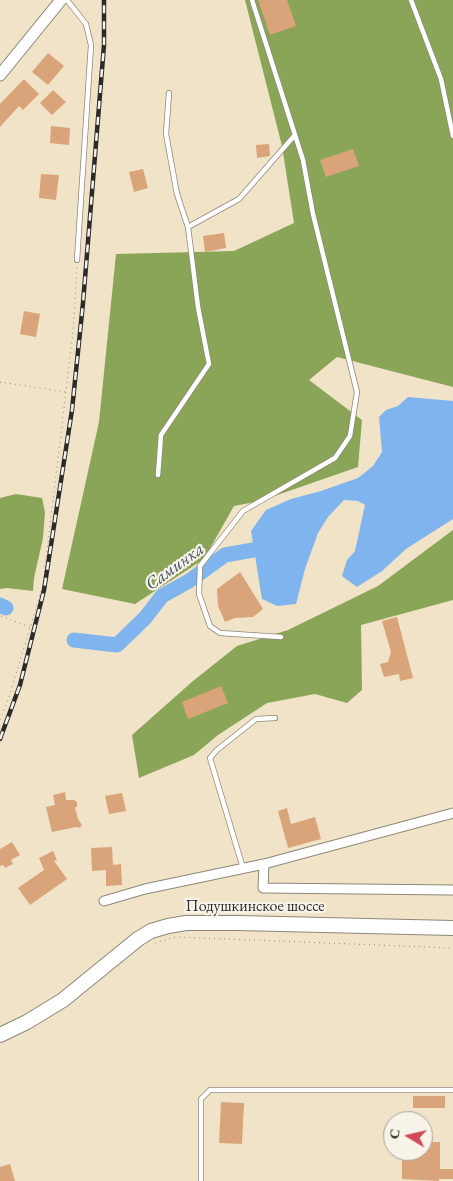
<!DOCTYPE html>
<meta charset="utf-8">
<style>
body{margin:0}
#map{position:relative;width:453px;height:1181px;overflow:hidden;background:#f0e3c7;font-family:"EB Garamond",serif}
canvas{display:block}
.north{position:absolute;left:383px;top:1111px;width:50px;height:50px;box-sizing:border-box;background:#f7f3e8;border:1px solid #a5a39c;border-radius:50%;rotate:279deg;font-size:14px;font-weight:700;line-height:20px;text-align:center;color:#2b2b2b}
.north::after{content:'';display:block;margin:auto;width:18px;height:22px;background:#d1495b;clip-path:polygon(50% 0,100% 100%,50% 72%,0 100%)}
</style>
<div id="map">
<canvas width="453" height="1181"></canvas>
<div class="north">С</div>
</div>
<script>
const context = document.querySelector('canvas').getContext('2d');
context.lineJoin = 'round';
function paint(path, color) { context.fillStyle = color; context.fill(path, 'evenodd'); }
const shape = rows => new Path2D(rows.map(r => 'M' + r).join(''));
function stroke(path, color, width, dash) { context.strokeStyle = color; context.lineWidth = width; context.lineCap = dash ? 'butt' : 'round'; context.setLineDash(dash || []); context.stroke(path); }
function label(font, color, halo, rows, align = 'center') {
  context.font = font + ' "EB Garamond",serif'; context.lineWidth = 4.5; context.setLineDash([]); context.textBaseline = 'middle'; context.strokeStyle = halo; context.fillStyle = color; for (const [text, x, y, turn = 0] of rows) {
    context.save(); context.translate(x, y); context.rotate((+turn || 0) * Math.PI / 180); context.textAlign = isNaN(turn) ? turn : align; if (halo) context.strokeText(text, 0, 0); context.fillText(text, 0, 0); context.restore();
  }
}
paint(shape([
 [245,0,453,0,453,387,337,357,309,380,362,420,358,467,260,501,234,506,204,559,135,604,62,589,99,422,116,254,234,251,294,223,282,146],
 [16,494,42,498,45,512,43,538,34,578,33,591,7,588,0,589,0,498],
 [453,530,453,600,361,625,362,690,347,703,315,694,267,703,218,735,194,755,139,778,132,735,193,681,237,646,288,630,378,586]
]), '#8aa558');
paint(shape([
 [408,397,453,401,453,519,406,549,382,571,357,587,342,576,347,560,355,551,365,505,358,501,344,500,328,517,318,533,305,569,296,604,277,606,262,599,251,531,266,510,291,499,321,491,358,478,373,466,382,452,379,417,386,410,398,406]
]), '#80b4ee');
stroke(shape([
 [0,605,6,608],
 [74,640,117,645,145,618,162,596,189,581,225,555,253,550]
]), '#80b4ee', 15);
paint(shape([
 [258,0,287,0,296,26,270,35],
 [48,53,64,66,48,85,32,72],
 [24,79,39,94,23,110,19,106,0,127,0,104],
 [53,90,66,102,52,115,40,103],
 [51,126,70,128,69,145,50,143],
 [269,144,270,156,257,158,256,145],
 [353,149,359,166,326,177,320,160],
 [143,169,148,188,134,192,129,172],
 [41,174,59,175,56,200,39,198],
 [224,233,226,248,205,252,203,236],
 [24,311,40,314,36,337,20,334],
 [240,572,263,609,253,617,235,618,225,622,218,606,217,589],
 [397,617,413,678,400,681,399,674,384,677,380,664,388,662,391,652,382,621],
 [221,686,228,703,188,719,182,702],
 [65,792,66,800,74,800,77,802,77,806,75,808,78,819,82,825,80,828,76,827,52,832,46,807,55,805,53,795],
 [122,793,126,811,109,814,105,796],
 [287,808,291,824,315,817,321,839,288,848,278,811],
 [12,842,20,855,11,860,13,864,5,868,3,865,0,866,0,849],
 [112,847,113,865,121,864,122,885,106,886,106,870,92,871,91,848],
 [53,851,57,860,54,861,67,879,30,905,18,888,44,870,39,858],
 [413,1096,445,1096,445,1108,413,1108],
 [221,1102,244,1103,242,1144,219,1143],
 [423,1142,440,1142,440,1169,453,1169,453,1179,439,1179,439,1181,402,1179,402,1151,423,1151],
 [10,1164,15,1181,0,1181,0,1167]
]), '#daa47a');
const service = shape([
 [67,0,86,24,91,45,77,260],
 [252,0,303,160,313,214,357,392,350,436,335,458,243,511,200,566,199,594,210,626,220,633,281,637],
 [411,0,441,79,453,136],
 [188,227,239,199,295,135],
 [158,475,161,435,209,364,198,307,188,227,177,194,166,134,169,93],
 [243,868,210,758,217,750,256,719,275,718],
 [201,1181,201,1099,210,1090,453,1090]
]);
const minor = shape([
 [453,813,264,864,263,888,453,890],
 [104,901,145,889,264,864]
]);
const tertiary = shape([
 [0,75,61,0]
]);
const secondary = shape([
 [0,1035,27,1022,63,1000,138,939,151,931,168,926,186,923,237,923,453,928]
]);
stroke(service, '#8e8779', 6);
stroke(minor, '#8e8779', 11);
stroke(tertiary, '#8e8779', 13);
stroke(secondary, '#8e8779', 16);
stroke(shape([
 [0,382,66,392],
 [1,616,30,627],
 [0,720,9,697,43,585,73,332,77,266],
 [155,943,175,937,453,948]
]), '#8e8779', 1, [1, 4]);
stroke(service, '#fff', 4.5);
stroke(minor, '#fff', 9);
stroke(tertiary, '#fff', 11);
stroke(secondary, '#fff', 14);
const rail = shape([
 [0,739,20,685,44,590,72,410,83,303,104,45,104,0]
]);
stroke(rail, '#2b2b2b', 4.5);
stroke(rail, '#f7f3e8', 2.5, [8]);
label('16px', '#2b2b2b', '#f7f3e8', [
 ["Подушкинское шоссе",255,907]
]);
label('italic 18px', '#445466', '#f7f3e8', [
 ["Саминка",175,567,-36]
]);
</script>
